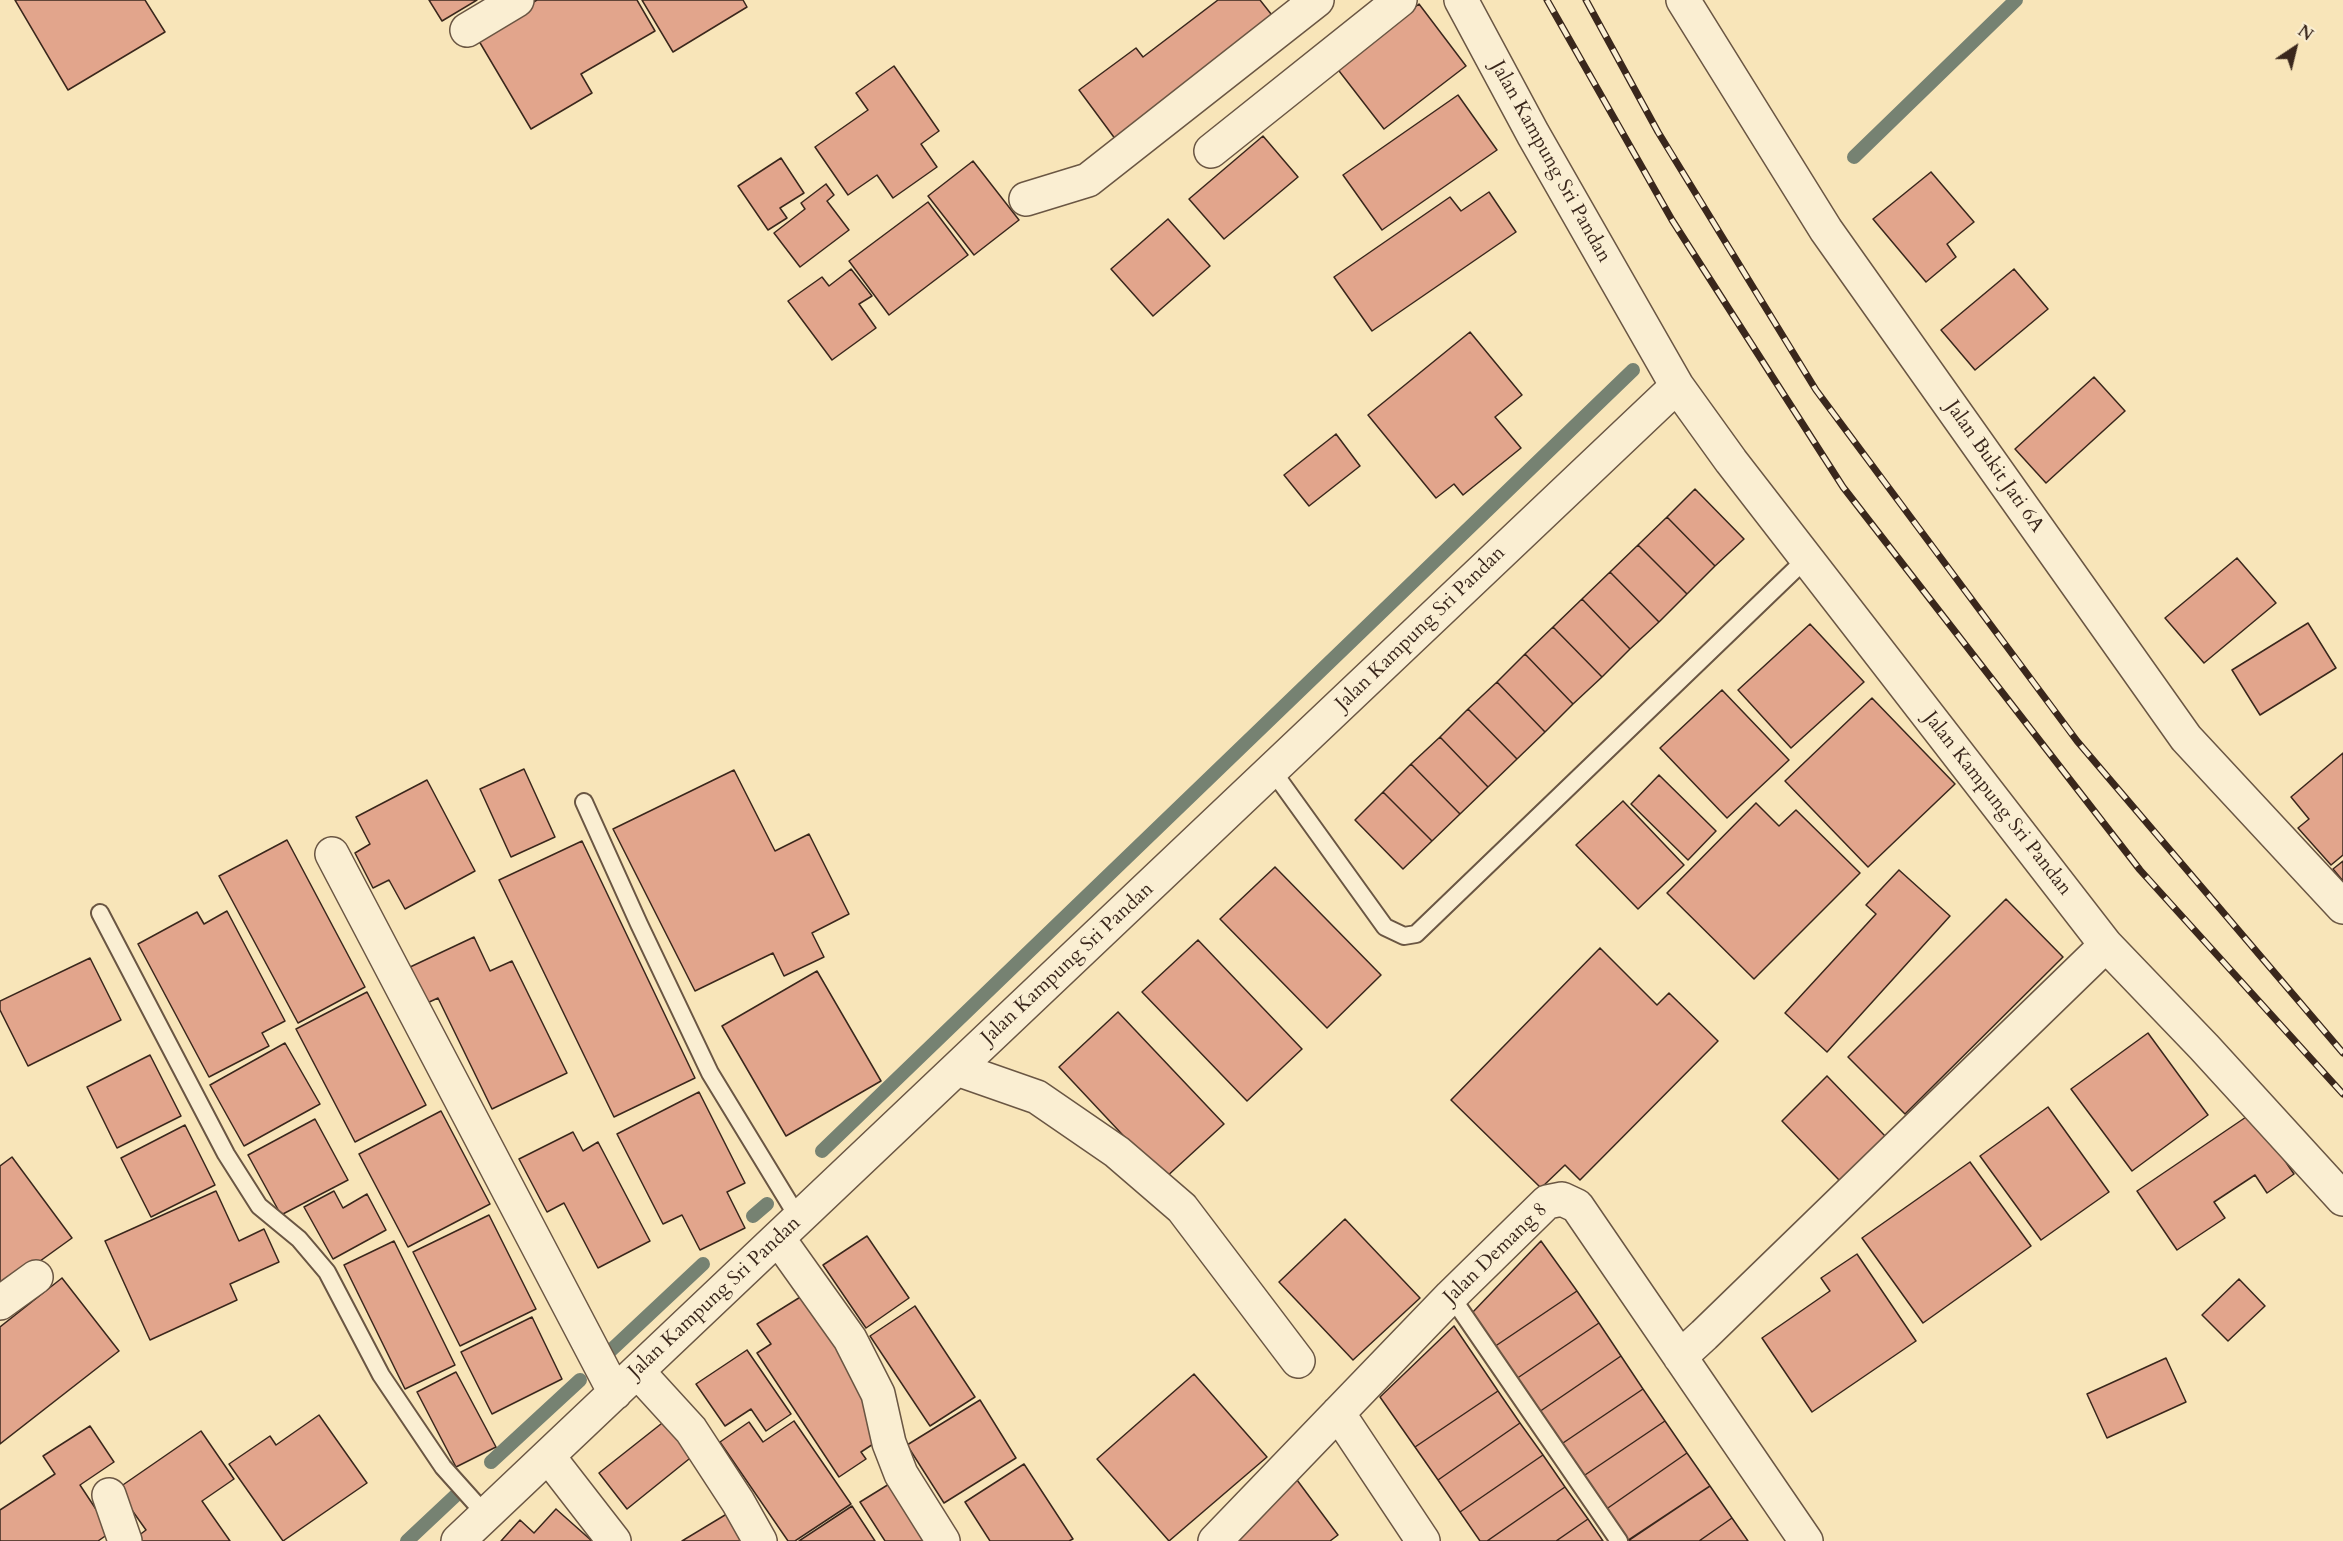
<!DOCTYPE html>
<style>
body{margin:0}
#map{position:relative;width:2343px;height:1541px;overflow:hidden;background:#f8e5b9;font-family:Cardo,serif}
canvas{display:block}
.north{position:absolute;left:2265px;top:18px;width:60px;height:60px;-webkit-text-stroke:4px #faeed2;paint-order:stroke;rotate:35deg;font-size:16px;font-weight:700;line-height:24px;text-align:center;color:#3a271c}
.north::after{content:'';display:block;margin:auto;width:21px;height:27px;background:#3a271c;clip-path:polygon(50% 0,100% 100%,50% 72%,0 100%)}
</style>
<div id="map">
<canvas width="2343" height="1541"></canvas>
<div class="north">N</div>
</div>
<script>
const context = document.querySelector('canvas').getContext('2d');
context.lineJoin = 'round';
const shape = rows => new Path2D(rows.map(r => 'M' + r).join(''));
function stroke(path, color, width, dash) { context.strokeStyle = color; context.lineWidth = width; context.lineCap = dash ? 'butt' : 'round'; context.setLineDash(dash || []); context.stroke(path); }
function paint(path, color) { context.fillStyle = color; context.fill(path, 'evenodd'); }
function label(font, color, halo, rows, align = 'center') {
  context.font = font + ' Cardo,serif'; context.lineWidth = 4.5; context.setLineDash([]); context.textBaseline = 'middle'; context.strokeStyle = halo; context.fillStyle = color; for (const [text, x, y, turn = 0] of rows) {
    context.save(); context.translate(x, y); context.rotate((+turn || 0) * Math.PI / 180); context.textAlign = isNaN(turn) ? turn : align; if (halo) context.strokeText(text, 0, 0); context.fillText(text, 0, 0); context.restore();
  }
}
stroke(shape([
 [1854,157,2016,0],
 [822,1151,1633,370],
 [753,1216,767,1204],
 [607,1354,703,1264],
 [491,1462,580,1380],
 [407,1541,455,1496]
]), '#768272', 14);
const building = shape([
 [15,0,145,0,165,32,68,90,15,0],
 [429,0,477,0,442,21,429,0],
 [537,0,637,0,655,31,581,74,592,93,531,129,476,36,537,0],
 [642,0,743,0,747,7,673,52,642,0],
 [1218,0,1260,0,1275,19,1116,140,1079,90,1136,48,1143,57,1218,0],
 [1419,4,1466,66,1384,129,1336,67,1419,4],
 [894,66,939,131,921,144,937,167,893,198,877,175,848,195,815,147,868,110,856,93,894,66],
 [1458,95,1497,150,1382,230,1343,175,1458,95],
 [1263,136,1298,177,1224,239,1189,199,1263,136],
 [781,158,804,193,780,208,787,218,768,230,738,186,781,158],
 [973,161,1019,220,974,255,928,196,973,161],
 [1931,172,1974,222,1947,244,1956,257,1926,282,1873,219,1931,172],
 [826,184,834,195,827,201,849,230,800,267,774,233,805,209,801,203,826,184],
 [1489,192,1516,232,1372,331,1334,277,1450,197,1461,211,1489,192],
 [928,202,968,255,889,315,849,261,928,202],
 [1168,219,1210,266,1153,316,1111,269,1168,219],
 [851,269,872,296,859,304,876,328,832,360,788,301,822,277,829,286,851,269],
 [2014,269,2048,309,1975,370,1941,330,2014,269],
 [1470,332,1522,395,1495,417,1521,448,1463,495,1454,484,1436,498,1368,415,1470,332],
 [2094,377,2125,411,2046,483,2015,449,2094,377],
 [1336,434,1360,466,1309,506,1284,475,1336,434],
 [1695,489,1744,539,1715,566,1667,517,1695,489],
 [1667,517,1715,566,1687,594,1638,545,1667,517],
 [1638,545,1687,594,1659,622,1610,572,1638,545],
 [2237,558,2276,603,2204,663,2165,618,2237,558],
 [1610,572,1659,622,1630,649,1582,599,1610,572],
 [1582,599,1630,649,1602,677,1553,627,1582,599],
 [2308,623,2336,668,2260,715,2232,670,2308,623],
 [1810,624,1864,682,1791,748,1738,690,1810,624],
 [1553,627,1602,677,1573,704,1525,654,1553,627],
 [1525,654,1573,704,1545,732,1497,682,1525,654],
 [1497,682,1545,732,1517,759,1468,709,1497,682],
 [1722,690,1789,760,1727,818,1660,748,1722,690],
 [1872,698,1955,784,1868,867,1785,781,1872,698],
 [1468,709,1517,759,1488,787,1440,737,1468,709],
 [1440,737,1488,787,1460,814,1411,764,1440,737],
 [2343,753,2343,855,2331,865,2298,828,2309,819,2291,797,2343,753],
 [1411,764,1460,814,1432,841,1383,792,1411,764],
 [524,769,555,837,511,857,480,789,524,769],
 [734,770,775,851,809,834,849,914,812,933,824,957,784,976,773,953,695,991,613,829,734,770],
 [1659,775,1716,831,1688,860,1631,804,1659,775],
 [427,780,475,871,405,909,389,880,373,888,355,853,370,844,356,817,427,780],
 [1383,792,1432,841,1403,869,1355,820,1383,792],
 [1623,801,1684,865,1638,909,1576,845,1623,801],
 [1756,803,1779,826,1796,810,1860,873,1754,979,1667,893,1756,803],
 [287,840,365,987,298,1023,219,876,287,840],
 [582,841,695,1078,614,1117,499,880,582,841],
 [2343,861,2343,881,2333,869,2343,861],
 [1275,867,1381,975,1327,1028,1220,919,1275,867],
 [1899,870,1950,916,1827,1052,1785,1013,1876,914,1866,905,1899,870],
 [2006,899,2063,957,1905,1114,1848,1057,2006,899],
 [227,911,285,1021,262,1033,269,1046,209,1077,138,944,197,912,204,924,227,911],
 [474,937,490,971,512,961,567,1073,492,1109,438,998,425,1004,408,968,474,937],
 [1198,940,1302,1049,1247,1101,1142,992,1198,940],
 [1600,948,1657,1005,1669,993,1718,1041,1580,1180,1565,1165,1541,1188,1451,1100,1600,948],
 [90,958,121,1020,28,1066,0,1010,0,1001,90,958],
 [817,971,881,1081,786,1136,722,1026,817,971],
 [367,992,426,1105,355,1142,296,1029,367,992],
 [1118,1012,1224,1124,1164,1179,1059,1067,1118,1012],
 [2148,1033,2208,1115,2132,1171,2071,1089,2148,1033],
 [285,1043,320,1104,244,1146,210,1085,285,1043],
 [150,1055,181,1116,117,1148,87,1087,150,1055],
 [1827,1076,1886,1137,1840,1181,1782,1121,1827,1076],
 [699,1092,745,1183,727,1192,745,1228,700,1250,682,1215,663,1224,617,1134,699,1092],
 [2048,1107,2109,1192,2041,1240,1980,1156,2048,1107],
 [441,1111,490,1204,408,1247,359,1154,441,1111],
 [2252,1113,2294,1174,2267,1193,2255,1175,2214,1202,2225,1218,2177,1250,2137,1191,2252,1113],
 [315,1119,348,1180,281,1215,248,1155,315,1119],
 [185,1125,215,1185,151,1217,121,1158,185,1125],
 [573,1132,583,1151,598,1142,650,1241,598,1268,564,1203,547,1212,519,1159,573,1132],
 [12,1157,72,1238,0,1290,0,1166,12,1157],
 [1970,1162,2031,1246,1923,1323,1862,1238,1970,1162],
 [216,1191,239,1241,264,1229,279,1262,230,1284,237,1300,150,1340,105,1241,216,1191],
 [334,1191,343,1208,367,1194,386,1230,333,1259,304,1207,334,1191],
 [489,1215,536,1309,460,1346,413,1252,489,1215],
 [1345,1219,1420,1298,1353,1360,1279,1282,1345,1219],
 [867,1236,909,1298,866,1328,823,1265,867,1236],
 [394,1241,455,1365,405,1389,344,1265,394,1241],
 [1541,1241,1577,1291,1494,1347,1471,1314,1541,1241],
 [1857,1254,1916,1341,1812,1412,1762,1338,1830,1291,1821,1278,1857,1254],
 [62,1278,119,1351,0,1444,0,1327,62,1278],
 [2239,1279,2265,1306,2228,1341,2202,1315,2239,1279],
 [810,1291,893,1431,861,1452,866,1459,839,1477,757,1353,771,1344,757,1324,810,1291],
 [1577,1291,1599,1323,1516,1379,1494,1347,1577,1291],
 [915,1306,975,1397,930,1426,870,1336,915,1306],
 [532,1317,562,1379,492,1414,461,1352,532,1317],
 [1599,1323,1621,1356,1539,1412,1516,1379,1599,1323],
 [1454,1326,1498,1391,1415,1447,1380,1397,1454,1326],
 [747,1350,791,1414,766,1431,751,1409,725,1426,696,1384,747,1350],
 [1621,1356,1643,1389,1560,1445,1539,1412,1621,1356],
 [2166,1358,2186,1402,2107,1438,2087,1394,2166,1358],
 [456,1372,496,1447,456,1467,417,1392,456,1372],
 [1194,1374,1267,1457,1169,1541,1097,1459,1194,1374],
 [1643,1389,1665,1421,1582,1477,1560,1445,1643,1389],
 [1498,1391,1520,1423,1438,1480,1415,1447,1498,1391],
 [980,1400,1016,1458,944,1503,907,1445,980,1400],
 [319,1415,367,1483,283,1541,229,1464,270,1436,276,1445,319,1415],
 [666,1420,694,1455,627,1509,599,1473,666,1420],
 [794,1421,851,1504,795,1541,788,1541,720,1442,749,1422,763,1442,794,1421],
 [1665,1421,1687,1453,1605,1510,1582,1477,1665,1421],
 [1520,1423,1543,1455,1460,1512,1438,1480,1520,1423],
 [90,1426,114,1462,80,1485,111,1532,98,1541,0,1541,0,1510,55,1474,43,1456,90,1426],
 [201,1431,234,1479,202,1501,230,1541,136,1541,134,1539,146,1530,117,1489,201,1431],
 [1687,1453,1710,1486,1627,1541,1605,1510,1687,1453],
 [1543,1455,1565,1487,1487,1541,1480,1541,1460,1512,1543,1455],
 [1024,1464,1073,1539,1069,1541,990,1541,965,1502,1024,1464],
 [1297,1480,1338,1535,1330,1541,1235,1541,1297,1480],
 [894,1481,932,1541,885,1541,860,1502,894,1481],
 [1710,1486,1732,1518,1699,1541,1628,1541,1710,1486],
 [1565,1487,1588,1519,1556,1541,1487,1541,1565,1487],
 [852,1506,875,1541,799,1541,852,1506],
 [556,1509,592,1541,501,1541,520,1520,534,1533,556,1509],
 [735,1509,755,1541,682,1541,735,1509],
 [1732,1518,1748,1541,1699,1541,1732,1518],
 [1588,1519,1603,1541,1556,1541,1588,1519]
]);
paint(building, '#e2a58c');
stroke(building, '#3a271c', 1.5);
const lane = shape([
 [1272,770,1385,927,1404,936,1416,934,1807,558],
 [584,802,639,924,710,1073,799,1219],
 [100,913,226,1154,259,1206,299,1239,327,1272,381,1375,443,1467,486,1515],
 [1451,1296,1619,1541]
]);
const street = shape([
 [1461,0,1533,134,1677,386,1731,461,2106,945,2204,1047,2343,1199],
 [1683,0,1826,230,2186,738,2343,907],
 [467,30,517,0],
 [1211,151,1400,0],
 [1026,199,1088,180,1317,0],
 [332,854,615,1393],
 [957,1069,1037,1097,1117,1152,1182,1208,1298,1361],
 [778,1238,850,1339,878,1394,889,1443,901,1474,943,1541],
 [0,1303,36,1277],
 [1680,1357,1704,1335,2106,945],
 [638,1372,691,1430,738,1502,760,1541],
 [1338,1413,1423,1541],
 [548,1456,614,1541],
 [109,1495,125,1541],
 [458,1541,1677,386],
 [1215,1541,1451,1296,1547,1202,1562,1199,1577,1206,1806,1541]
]);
stroke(lane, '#6a5643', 20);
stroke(street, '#6a5643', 36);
stroke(lane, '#faeed2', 16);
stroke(street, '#faeed2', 33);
const rail = shape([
 [1547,0,1672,220,1843,487,2140,870,2343,1094],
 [1586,0,1658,132,1816,390,2077,741,2343,1053]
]);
stroke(rail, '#3a271c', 7);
stroke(rail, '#faeed2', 4.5, [14]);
label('20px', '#3a271c', '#faeed2', [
 ["Jalan Kampung Sri Pandan",1550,162,61],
 ["Jalan Bukit Jati 6A",1994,467,55],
 ["Jalan Kampung Sri Pandan",1421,629,-44],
 ["Jalan Kampung Sri Pandan",1997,804,52],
 ["Jalan Kampung Sri Pandan",1068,964,-43],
 ["Jalan Demang 8",1496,1254,-44],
 ["Jalan Kampung Sri Pandan",715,1298,-43]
]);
</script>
